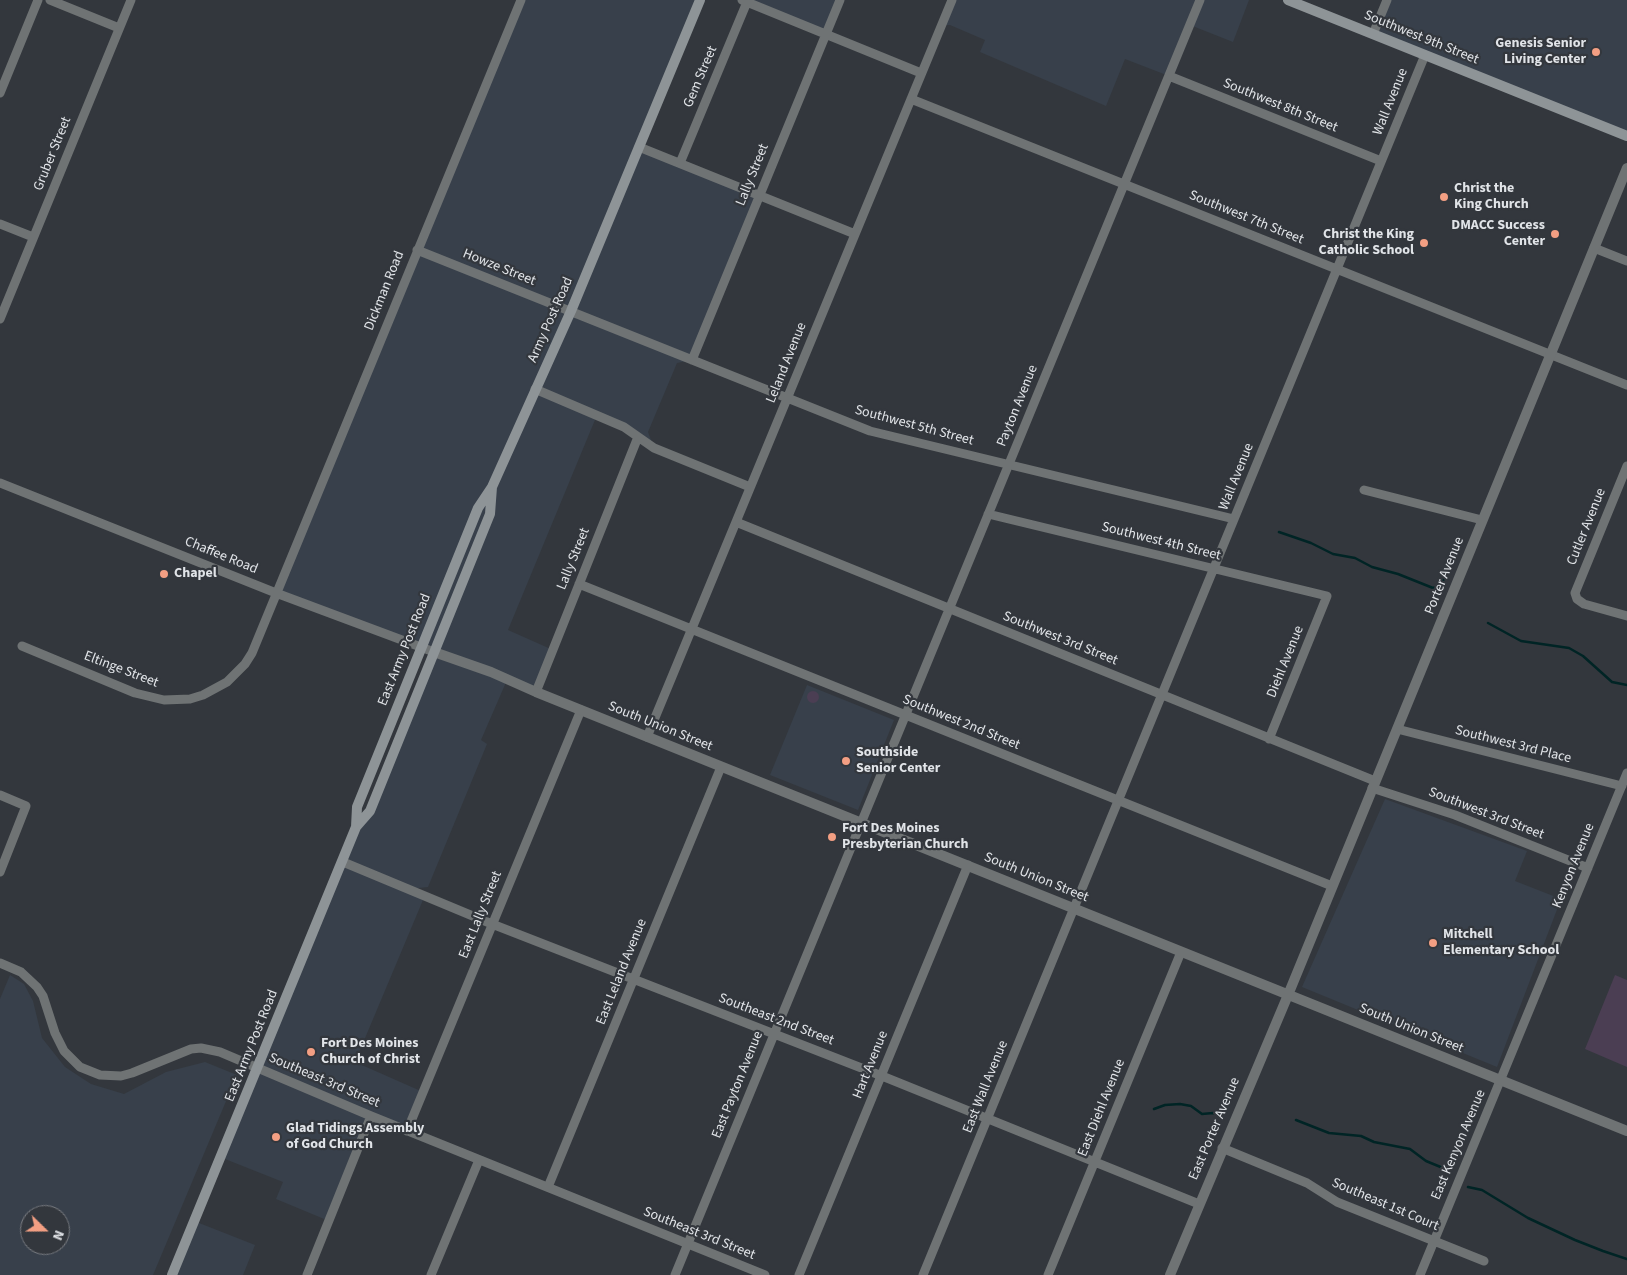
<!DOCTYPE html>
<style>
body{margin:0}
#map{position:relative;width:1627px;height:1275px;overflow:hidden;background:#33373d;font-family:"Source Sans 3",sans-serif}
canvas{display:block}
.north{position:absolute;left:20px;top:1205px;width:50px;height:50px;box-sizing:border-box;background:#33373d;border:1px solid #797c81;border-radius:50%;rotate:112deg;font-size:14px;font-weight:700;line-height:20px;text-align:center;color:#e1e4e8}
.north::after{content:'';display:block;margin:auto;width:18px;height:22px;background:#f39f83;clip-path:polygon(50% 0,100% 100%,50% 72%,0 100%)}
</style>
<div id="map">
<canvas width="1627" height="1275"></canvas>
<div class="north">N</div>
</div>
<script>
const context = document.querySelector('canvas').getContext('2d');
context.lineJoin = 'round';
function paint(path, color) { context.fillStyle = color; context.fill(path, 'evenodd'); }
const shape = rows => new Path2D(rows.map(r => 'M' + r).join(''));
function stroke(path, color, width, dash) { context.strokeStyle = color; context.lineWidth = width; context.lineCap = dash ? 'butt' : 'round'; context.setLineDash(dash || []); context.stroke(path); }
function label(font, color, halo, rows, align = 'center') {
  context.font = font + ' "Source Sans 3",sans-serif'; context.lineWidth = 4.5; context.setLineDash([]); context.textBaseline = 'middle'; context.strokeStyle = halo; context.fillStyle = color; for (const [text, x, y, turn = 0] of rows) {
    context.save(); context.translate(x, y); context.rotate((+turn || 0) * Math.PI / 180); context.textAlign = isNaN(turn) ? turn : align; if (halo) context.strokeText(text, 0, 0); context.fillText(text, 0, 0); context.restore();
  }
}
paint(shape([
 [521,0,700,0,639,147,759,195,692,360,677,363,648,432,654,448,597,415,508,630,553,650,536,692,507,680,481,740,487,744,428,887,409,889,423,900,355,1062,423,1092,407,1131,371,1116,329,1221,276,1199,283,1182,220,1157,434,652,276,593],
 [742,0,840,0,826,34],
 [952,0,1249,0,1233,42,1190,25,1169,76,1125,59,1106,106,980,52,985,40,950,25,941,25],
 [1386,0,1627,0,1627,136,1373,34],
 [807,685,894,720,858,810,770,775],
 [1385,799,1527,851,1515,881,1561,899,1497,1067,1302,987],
 [10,975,24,984,33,1001,42,1038,65,1067,91,1084,124,1094,166,1072,205,1062,237,1075,153,1275,0,1275,0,999],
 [30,1215,60,1215,60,1245,30,1245],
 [194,1221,255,1245,243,1275,172,1275]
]), '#38404b');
paint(shape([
 '807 697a6 6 0 1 1 12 0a6 6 0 1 1-12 0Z',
 [1615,975,1627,980,1627,1067,1585,1049]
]), '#4b3e53');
stroke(shape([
 [1279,532,1311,543,1333,554,1355,558,1372,567,1398,574,1433,588,1439,586,1446,576],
 [1488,623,1521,641,1569,648,1583,656,1612,682,1627,685],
 [1154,1109,1165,1105,1180,1104,1191,1106,1202,1114,1213,1113,1219,1115],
 [1296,1120,1329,1133,1361,1136,1374,1142,1410,1149,1426,1161,1443,1168],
 [1468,1187,1482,1190,1528,1218,1575,1240,1603,1251,1627,1259]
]), '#002425', 2.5);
stroke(shape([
 [50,0,119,28],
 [742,0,921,73],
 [1373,34,1387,0],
 [1169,76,1381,161],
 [0,93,38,0],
 [911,99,1627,385],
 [639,147,855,234],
 [680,163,747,2],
 [0,224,33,237],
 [1594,248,1627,261],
 [417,250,870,431,1234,519],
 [0,319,131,0],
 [692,360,840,0],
 [535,389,624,427,654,448,750,487],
 [1627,466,1575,593,1577,599,1584,604,1627,616],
 [0,483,276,593,434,652],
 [1364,490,1482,520],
 [988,514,1327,596,1269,739],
 [736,522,1375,781],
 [579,584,1332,886],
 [22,646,135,693,164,700,190,699,203,695,227,682,245,664,252,653,521,0],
 [536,692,638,437],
 [1397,729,1622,786],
 [647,737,952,0],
 [1372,788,1455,815,1588,868],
 [0,795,26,806,0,872],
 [343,862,492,924,882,1076,1199,1204],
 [0,963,21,972,37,987,43,996,55,1033,64,1051,80,1067,100,1075,121,1076,132,1073,191,1049,201,1048,220,1052,371,1116,765,1275],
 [407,1131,581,710],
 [1222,1148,1307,1183,1337,1202,1484,1261],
 [548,1187,721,767],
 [307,1275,371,1116],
 [431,1275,479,1160],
 [675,1275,1200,0],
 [799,1275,968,865],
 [923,1275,1425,55],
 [1048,1275,1181,952],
 [1420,1275,1627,773]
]), '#6f7374', 9);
stroke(shape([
 [434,652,491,672,536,692,1627,1131],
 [1170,1275,1288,995,1627,168]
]), '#6f7374', 10);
stroke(shape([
 [1288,0,1627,136],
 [356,827,357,807,478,508,492,487],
 [172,1275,356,827,370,811,490,514,492,487,571,311,700,0]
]), '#8e9497', 10);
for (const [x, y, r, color] of [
 [1596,52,5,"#f39f83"],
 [1444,197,5,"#f39f83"],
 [1555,234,5,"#f39f83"],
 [1424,243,5,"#f39f83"],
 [164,574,5,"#f39f83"],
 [846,761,5,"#f39f83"],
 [832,837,5,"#f39f83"],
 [1433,943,5,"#f39f83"],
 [311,1052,5,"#f39f83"],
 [276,1137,5,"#f39f83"]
]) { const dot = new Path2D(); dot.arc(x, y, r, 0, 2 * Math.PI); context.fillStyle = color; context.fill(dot); stroke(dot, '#33373d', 2); }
label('14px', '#e1e4e8', '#33373d', [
 ["Southwest 9th Street",1421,38,22],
 ["Gem Street",701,77,-67],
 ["Wall Avenue",1391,102,-68],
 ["Southwest 8th Street",1280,106,22],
 ["Gruber Street",53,154,-68],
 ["Lally Street",753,175,-68],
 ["Southwest 7th Street",1246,218,22],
 ["Howze Street",499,268,22],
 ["Dickman Road",385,291,-68],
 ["Army Post Road",551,320,-66],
 ["Leland Avenue",787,363,-68],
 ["Payton Avenue",1018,406,-68],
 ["Southwest 5th Street",914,426,15],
 ["Wall Avenue",1237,477,-68],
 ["Cutler Avenue",1587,527,-68],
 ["Southwest 4th Street",1161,542,14],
 ["Chaffee Road",221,556,22],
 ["Lally Street",574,559,-68],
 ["Porter Avenue",1445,576,-68],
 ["Southwest 3rd Street",1060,639,22],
 ["East Army Post Road",405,650,-68],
 ["Diehl Avenue",1286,662,-68],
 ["Eltinge Street",121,670,21],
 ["Southwest 2nd Street",961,723,22],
 ["South Union Street",660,727,22],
 ["Southwest 3rd Place",1513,745,14],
 ["Southwest 3rd Street",1486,814,21],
 ["Kenyon Avenue",1574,866,-68],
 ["South Union Street",1036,878,22],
 ["East Lally Street",481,915,-68],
 ["East Leland Avenue",622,972,-68],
 ["Southeast 2nd Street",776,1020,21],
 ["South Union Street",1411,1029,22],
 ["East Army Post Road",252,1046,-68],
 ["Hart Avenue",871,1065,-68],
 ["Southeast 3rd Street",324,1081,23],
 ["East Payton Avenue",738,1085,-68],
 ["East Wall Avenue",986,1087,-68],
 ["East Diehl Avenue",1102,1108,-68],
 ["East Porter Avenue",1215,1129,-67],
 ["East Kenyon Avenue",1459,1145,-67],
 ["Southeast 1st Court",1385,1205,23],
 ["Southeast 3rd Street",699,1234,22]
]);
label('bold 14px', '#e1e4e8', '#33373d', [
 ["Genesis Senior",1586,44,"right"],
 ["Living Center",1586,60,"right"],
 ["Christ the",1454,189],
 ["King Church",1454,205],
 ["DMACC Success",1545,226,"right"],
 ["Center",1545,242,"right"],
 ["Christ the King",1414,235,"right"],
 ["Catholic School",1414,251,"right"],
 ["Chapel",174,574],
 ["Southside",856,753],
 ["Senior Center",856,769],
 ["Fort Des Moines",842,829],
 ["Presbyterian Church",842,845],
 ["Mitchell",1443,935],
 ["Elementary School",1443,951],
 ["Fort Des Moines",321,1044],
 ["Church of Christ",321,1060],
 ["Glad Tidings Assembly",286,1129],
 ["of God Church",286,1145]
], 'left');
</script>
